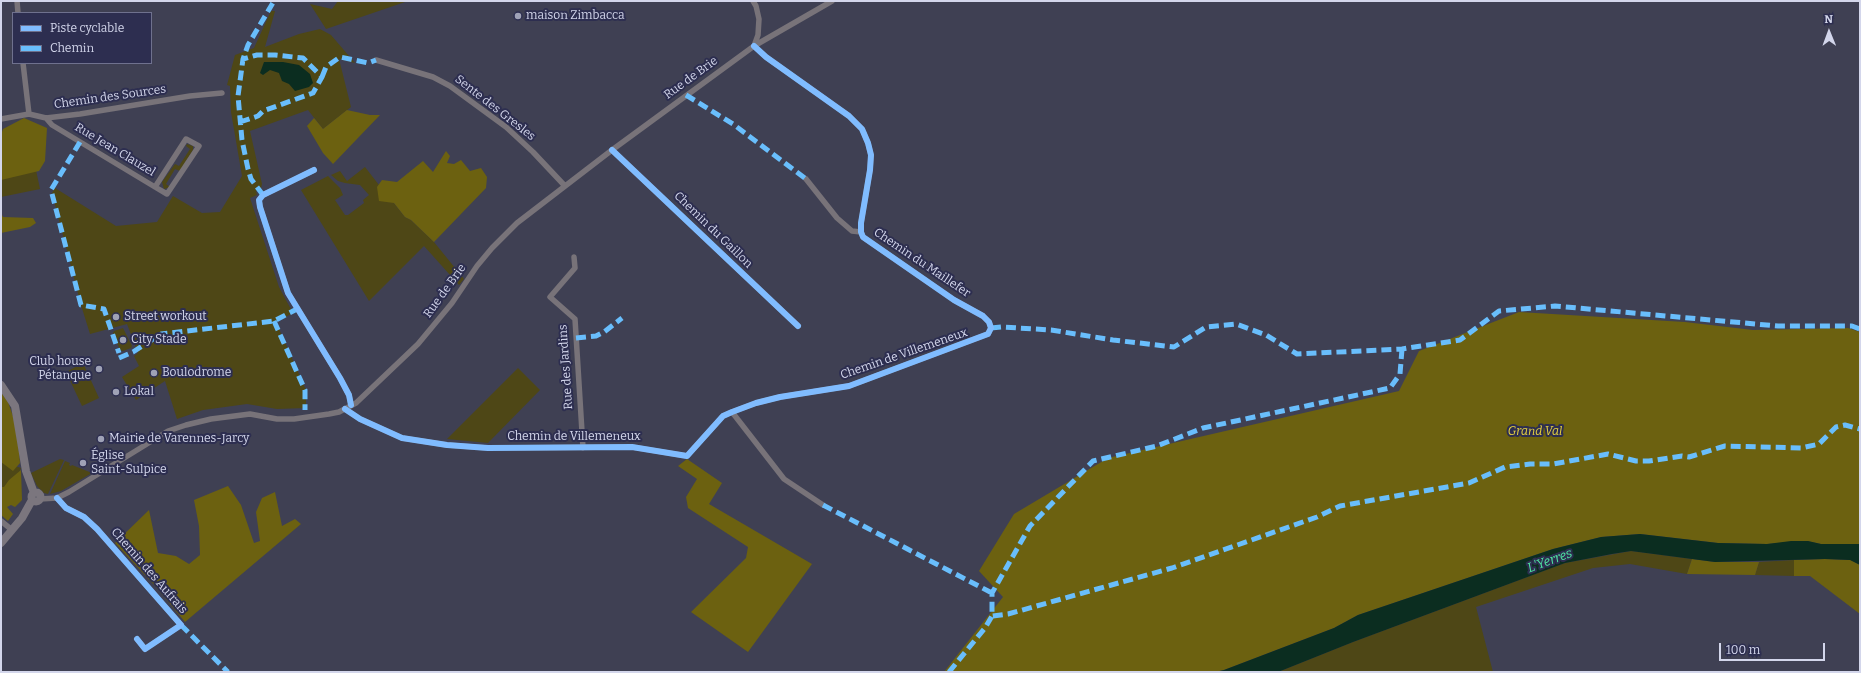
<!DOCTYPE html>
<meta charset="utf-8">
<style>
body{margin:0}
#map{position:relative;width:1861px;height:673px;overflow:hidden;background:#3f4053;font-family:Bitter,serif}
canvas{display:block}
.frame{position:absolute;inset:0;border:2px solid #d3d6eb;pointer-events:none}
.legend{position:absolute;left:12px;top:12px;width:140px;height:52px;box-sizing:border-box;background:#2d2e50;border:1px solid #6f718e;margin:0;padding:5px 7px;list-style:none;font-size:12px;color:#d3d6eb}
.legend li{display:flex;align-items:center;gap:8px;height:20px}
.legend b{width:20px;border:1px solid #6f718e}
.north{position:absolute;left:1809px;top:12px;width:40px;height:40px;-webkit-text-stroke:3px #2d2e50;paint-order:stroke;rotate:359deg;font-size:11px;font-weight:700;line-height:16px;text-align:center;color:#d3d6eb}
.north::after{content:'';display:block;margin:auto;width:14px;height:18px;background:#d3d6eb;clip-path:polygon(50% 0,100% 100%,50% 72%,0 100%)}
.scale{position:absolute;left:1719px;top:643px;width:106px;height:18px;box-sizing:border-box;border:2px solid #d3d6eb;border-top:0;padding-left:5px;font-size:12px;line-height:14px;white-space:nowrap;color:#d3d6eb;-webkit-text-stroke:3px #2d2e50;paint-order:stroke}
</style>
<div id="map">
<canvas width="1861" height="673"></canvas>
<div class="frame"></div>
<ul class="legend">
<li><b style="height:5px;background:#80bcff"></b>Piste cyclable</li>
<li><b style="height:5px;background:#69befc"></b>Chemin</li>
</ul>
<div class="north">N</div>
<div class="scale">100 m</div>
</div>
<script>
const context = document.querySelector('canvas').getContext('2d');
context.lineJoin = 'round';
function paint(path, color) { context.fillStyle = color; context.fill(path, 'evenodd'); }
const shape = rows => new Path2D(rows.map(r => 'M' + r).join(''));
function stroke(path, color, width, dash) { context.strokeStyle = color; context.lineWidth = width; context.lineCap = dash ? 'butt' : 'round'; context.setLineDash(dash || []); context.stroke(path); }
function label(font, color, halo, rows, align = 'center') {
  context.font = font + ' Bitter,serif'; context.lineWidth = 4; context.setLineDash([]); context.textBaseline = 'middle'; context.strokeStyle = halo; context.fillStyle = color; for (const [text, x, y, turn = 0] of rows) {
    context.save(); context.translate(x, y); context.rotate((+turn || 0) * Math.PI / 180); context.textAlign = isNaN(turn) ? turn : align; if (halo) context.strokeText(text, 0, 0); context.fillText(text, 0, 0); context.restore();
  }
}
paint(shape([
 [338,1,408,1,326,29,310,4,332,9],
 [271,11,275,11,265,47,299,34,320,29,331,35,355,63,339,59,351,107,323,129,308,110,250,131,262,184,261,188,256,191,257,195,250,198,279,287,293,313,276,322,306,390,306,408,277,409,247,404,203,410,177,419,165,381,136,400,122,377,139,366,134,356,138,353,127,324,90,334,81,305,52,193,55,188,116,226,157,222,173,196,202,213,220,212,242,176,231,112,230,86,227,85,235,55,254,48],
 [187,144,193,146,193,150,180,171,175,169,166,184,170,187,164,189,162,182,175,164,179,166,190,149,186,146],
 [365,167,379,185,377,187,394,203,405,217,411,220,434,242,464,279,459,285,424,246,369,301,301,190,328,176,340,188,343,195,335,200,345,215,348,215,364,203,363,200,369,195,360,185,345,183,338,181,331,175,340,171,347,181],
 [36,170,40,189,1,197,1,178],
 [123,328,132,346,131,348,123,351,120,350,113,333,114,331],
 [83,363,99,398,82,406,66,372],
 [518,368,540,390,488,443,447,439],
 [1,456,9,464,21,468,10,493,1,498],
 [60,459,64,460,48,494,44,493,37,486,31,473],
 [65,461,70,463,69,465,71,466,72,465,92,473,61,491,50,494],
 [1631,551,1692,559,1687,574,1630,564,1593,568,1476,607,1493,672,1278,672,1353,642,1565,563],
 [1794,560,1794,576,1755,575,1759,562]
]), '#4e4716');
paint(shape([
 [347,110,370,115,380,115,333,164,323,153,307,126,314,118,323,129],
 [24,118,47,128,45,161,39,171,1,180,1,135,3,129],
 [446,151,450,156,447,163,454,164,461,160,470,171,481,168,487,177,486,188,434,242,411,220,405,217,394,203,379,201,377,187,382,180,397,182,423,161,433,172],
 [1,213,3,217,33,218,36,223,30,227,1,233],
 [1519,312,1685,322,1753,330,1848,328,1860,332,1860,544,1821,544,1807,541,1767,544,1718,543,1640,534,1601,537,1553,549,1358,615,1334,628,1224,670,1215,672,944,672,1003,597,979,571,1014,514,1108,458,1399,391,1419,351],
 [1,392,8,402,14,419,19,452,20,463,13,471,1,462],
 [687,459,722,483,709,504,812,564,748,652,691,612,746,558,748,547,688,508,686,497,697,479,678,466],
 [21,470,22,500,15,507,11,505,7,507,13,514,8,521,1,515,1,487,4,487,9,480],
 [228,486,241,505,254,543,260,541,256,512,262,498,275,492,282,526,295,519,301,524,185,622,156,587,115,543,149,510,158,553,176,556,189,564,200,555,199,526,194,500],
 [1692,559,1715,562,1759,562,1755,575,1687,574],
 [1825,559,1851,560,1860,565,1860,614,1810,576,1794,576,1794,560]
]), '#6c6110');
paint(shape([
 [264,62,283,62,299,65,310,74,313,83,309,87,295,91,289,84,282,81,279,73,270,70,263,75,260,73],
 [1640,534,1718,543,1767,544,1791,541,1808,541,1821,544,1860,544,1860,565,1850,560,1825,559,1715,562,1631,551,1612,554,1565,563,1353,642,1278,672,1215,672,1224,670,1334,628,1358,615,1553,549,1601,537]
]), '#0b2d20');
stroke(shape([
 [17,1,18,13],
 [753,1,756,6,759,19,758,35,754,46],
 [376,60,433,77,450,86,506,127,533,152,565,186],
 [23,63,29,114],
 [46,118,52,125,155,187,167,194,199,146,186,139,155,187],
 [1,119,29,114,46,118,80,114,190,96,222,93],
 [612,150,798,326],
 [314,170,263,195,259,200,260,207,288,293,340,378,349,395,351,405],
 [806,179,837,218,852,231,861,232],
 [574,257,575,268,550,297,575,319,583,448],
 [345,409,360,419,402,438,447,445,488,448,632,447,687,456,723,416,732,412,756,403,780,397,849,386,988,334,991,328,989,322,983,316,954,300,863,237,861,232,861,223,870,170,871,155,868,143,862,129,849,116,766,57,754,46],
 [732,412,784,479,823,505],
 [57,498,66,508,84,517,97,529,181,625,145,649,137,639],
 [40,499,57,498,69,492,168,431,186,425,211,419,250,414,277,419,294,419,329,414,339,412,356,403,418,344,452,303,477,266,492,248,517,223,612,150,754,46,832,1],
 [1,521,12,530]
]), '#787379', 5.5);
stroke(shape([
 [1,385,15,406,26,471,34,493],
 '31.5 497a4.5 4.5 0 1 1 9 0a4.5 4.5 0 1 1-9 0Z',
 [1,543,22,518,32,500]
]), '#7b767e', 8);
stroke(shape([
 [322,77,326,67,340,57,368,63,376,60],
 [686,95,733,124,806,179],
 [240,122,258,116,263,111,313,93,322,77,303,58,275,55,257,55,243,59],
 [80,142,51,190,81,305,104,309,119,353],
 [263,195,251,179,248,169,242,140,238,96,243,59,248,45,274,1],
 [274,321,305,390,305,410],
 [991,328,1002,327,1051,330,1113,340,1174,347,1206,327,1236,324,1266,335,1297,354,1402,349,1460,340,1499,311,1555,306,1778,326,1852,326,1860,329],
 [576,338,596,336,604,332,622,318],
 [1402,349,1400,374,1390,388,1203,428,1157,446,1093,461,1030,526,992,593,992,616,1008,614,1172,568,1317,517,1340,506,1469,483,1505,467,1530,464,1553,464,1608,454,1636,461,1649,461,1682,456,1689,457,1725,446,1801,448,1819,444,1836,427,1845,425,1860,429],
 [119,358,133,352,161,334,274,321,297,309],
 [823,505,992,593],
 [181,625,228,672],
 [949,672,985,628,992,616]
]), '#69befc', 5, [10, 5]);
stroke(shape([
 [612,150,798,326],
 [314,170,263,195,259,200,260,207,288,293,340,378,349,395,351,405],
 [345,409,360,419,402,438,447,445,488,448,632,447,687,456,723,416,732,412,756,403,780,397,849,386,988,334,991,328,989,322,983,316,954,300,863,237,861,232,861,223,870,170,871,155,868,143,862,129,849,116,766,57,754,46],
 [57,498,66,508,84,517,97,529,181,625,145,649,137,639]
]), '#80bcff', 6);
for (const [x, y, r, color] of [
 [518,16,4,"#9fa2b6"],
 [116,317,4,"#9fa2b6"],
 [123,340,4,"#9fa2b6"],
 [99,369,4,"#9fa2b6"],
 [154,373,4,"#9fa2b6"],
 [116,392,4,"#9fa2b6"],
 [101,439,4,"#9fa2b6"],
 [83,463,4,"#9fa2b6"]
]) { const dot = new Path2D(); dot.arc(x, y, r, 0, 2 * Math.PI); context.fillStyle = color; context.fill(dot); stroke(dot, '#2d2e50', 1.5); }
label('12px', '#d3d6eb', '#2d2e50', [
 ["maison Zimbacca",526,16],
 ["Street workout",124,317],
 ["City Stade",131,340],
 ["Club house",91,362,"right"],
 ["Pétanque",91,376,"right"],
 ["Boulodrome",162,373],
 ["Lokal",124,392],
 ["Mairie de Varennes-Jarcy",109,439],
 ["Église",91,456],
 ["Saint-Sulpice",91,470]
], 'left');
label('12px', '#d3d6eb', '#2d2e50', [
 ["Rue de Brie",691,78,-36],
 ["Chemin des Sources",110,97,-8],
 ["Sente des Gresles",495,108,38],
 ["Rue Jean Clauzel",115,150,31],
 ["Chemin du Gaillon",713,230,44],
 ["Chemin du Maillefer",922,263,34],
 ["Rue de Brie",445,291,-54],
 ["Chemin de Villemeneux",904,354,-19],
 ["Rue des Jardins",566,367,-94],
 ["Chemin de Villemeneux",574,437],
 ["Chemin des Aufrais",149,571,49]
]);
label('italic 12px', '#e8d340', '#2d2e50', [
 ["Grand Val",1535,432]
]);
label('italic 13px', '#4fe7a4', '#2d2e50', [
 ["L'Yerres",1550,561,-20]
]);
</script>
